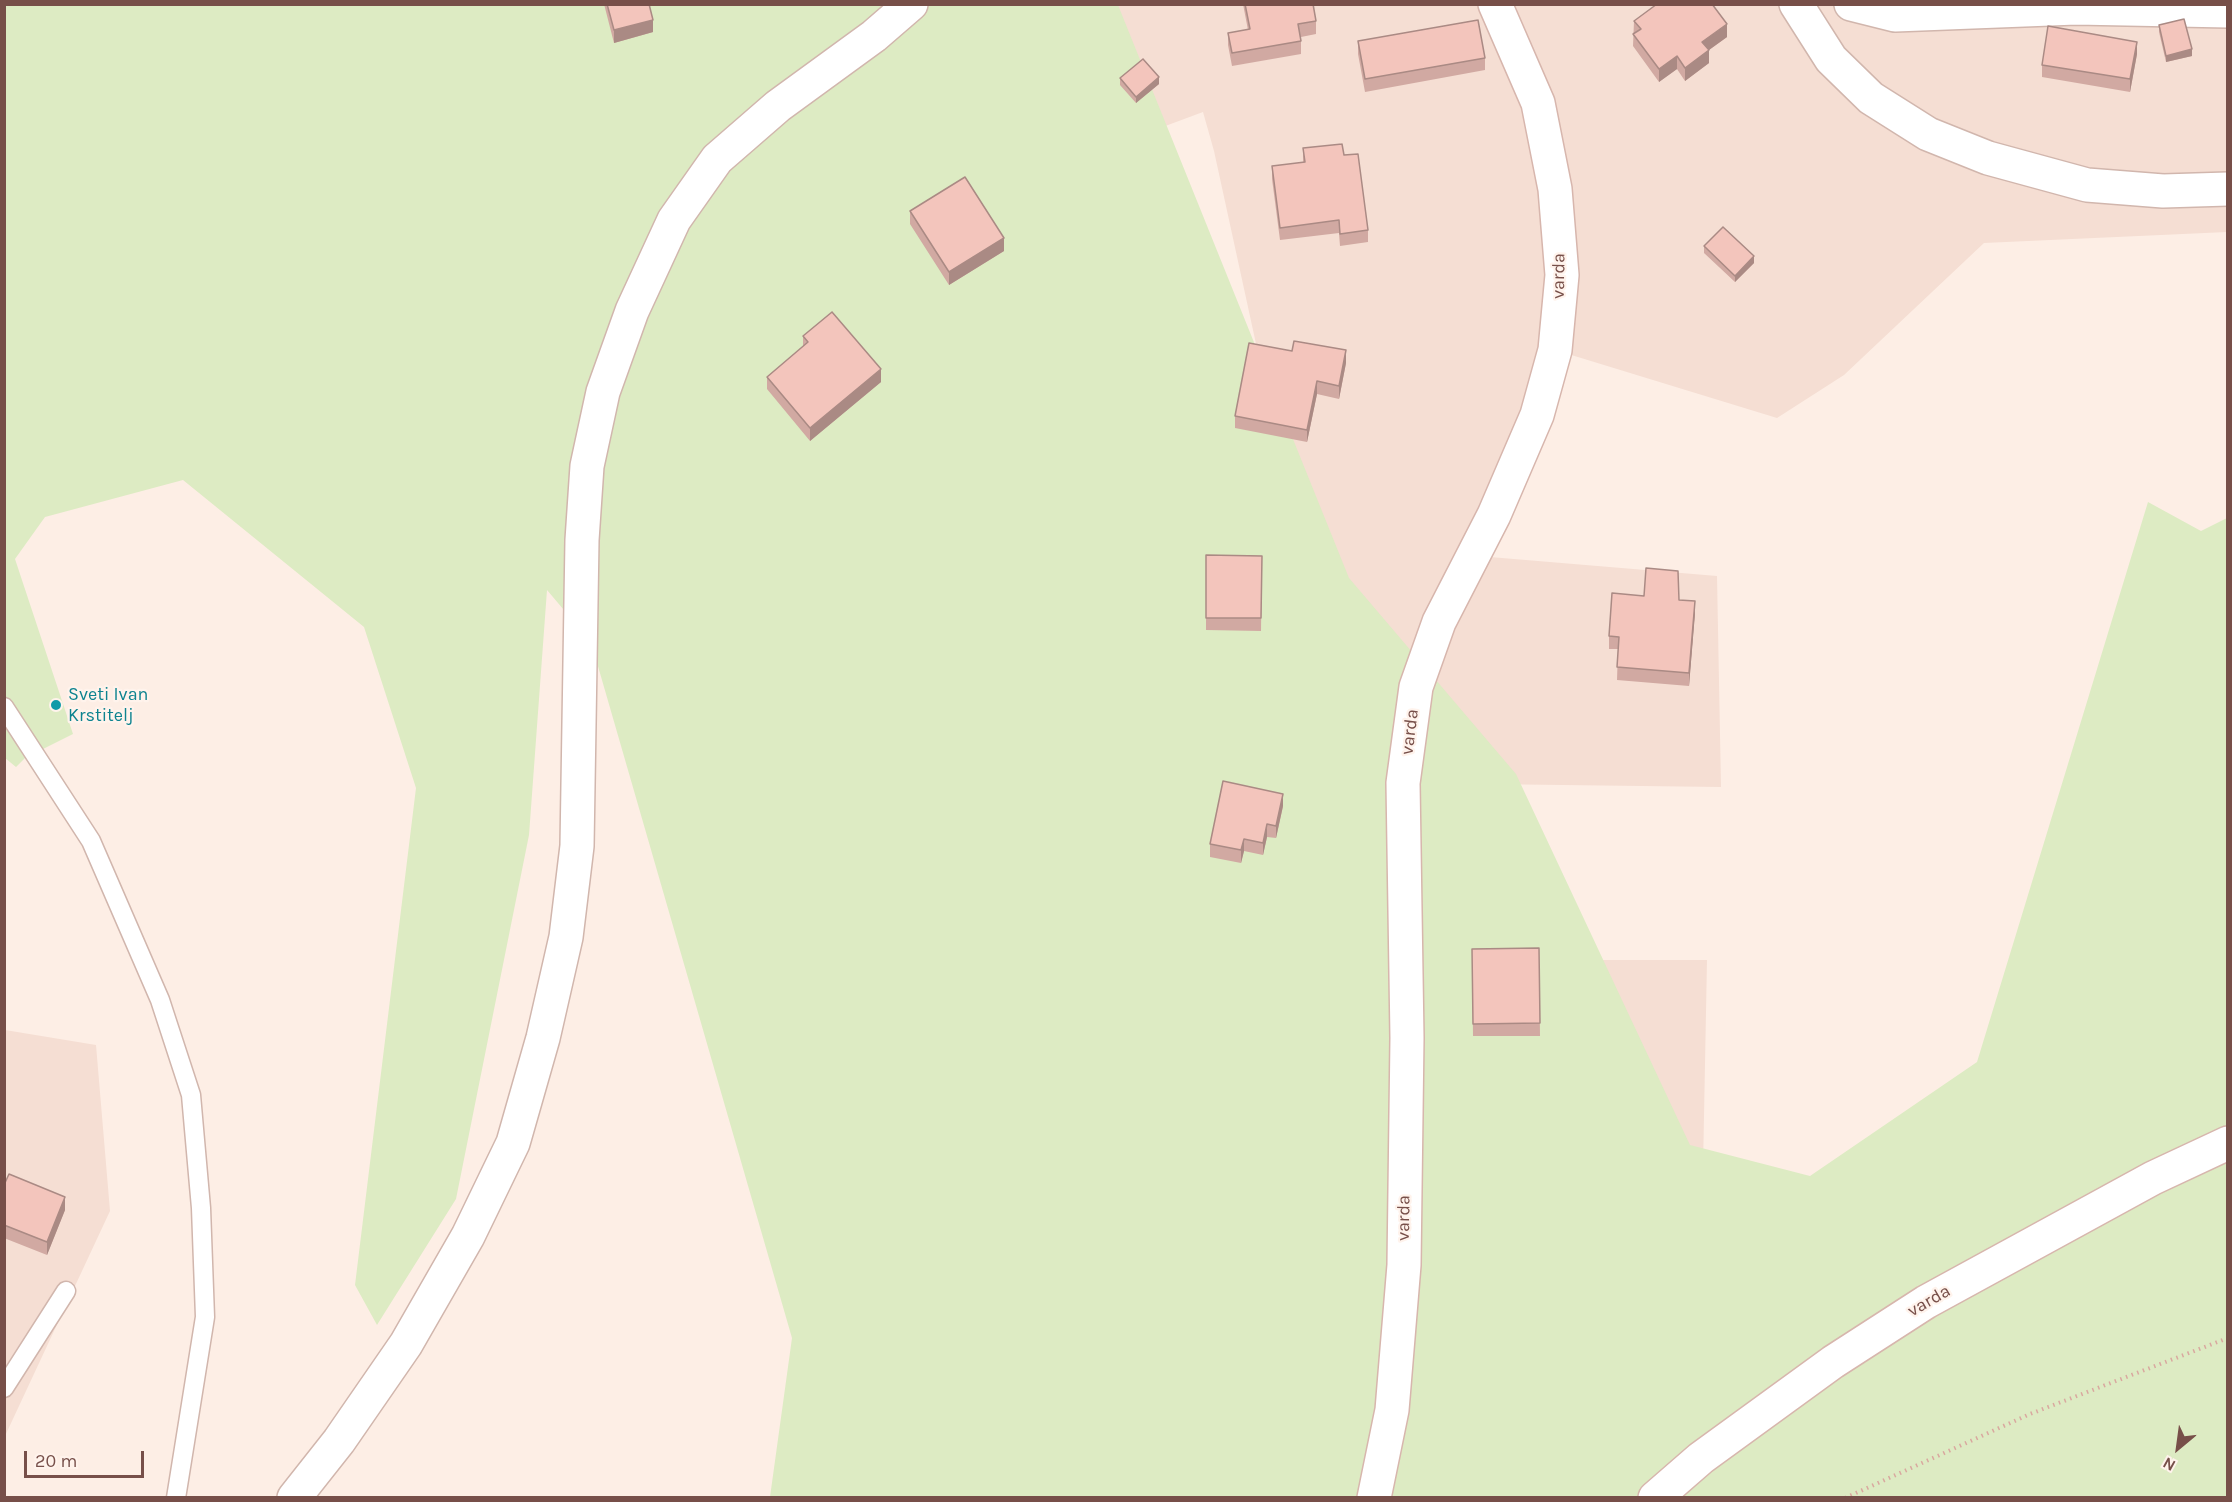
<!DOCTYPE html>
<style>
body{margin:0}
#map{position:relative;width:2232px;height:1502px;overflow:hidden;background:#fdeee5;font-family:Karla,sans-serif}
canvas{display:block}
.frame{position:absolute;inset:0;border:6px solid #774f49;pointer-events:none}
.north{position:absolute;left:2148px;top:1418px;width:60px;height:60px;-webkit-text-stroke:4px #fff3ec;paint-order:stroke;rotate:209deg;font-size:16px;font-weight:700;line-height:24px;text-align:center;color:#774f49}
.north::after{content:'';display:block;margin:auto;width:21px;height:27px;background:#774f49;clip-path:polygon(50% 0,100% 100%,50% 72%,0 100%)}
.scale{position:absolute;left:24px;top:1451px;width:120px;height:27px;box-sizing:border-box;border:3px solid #774f49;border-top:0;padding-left:8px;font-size:18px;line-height:21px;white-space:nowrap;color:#774f49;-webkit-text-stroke:4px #fff3ec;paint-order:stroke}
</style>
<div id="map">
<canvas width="2232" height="1502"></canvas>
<div class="frame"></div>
<div class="north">N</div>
<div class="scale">20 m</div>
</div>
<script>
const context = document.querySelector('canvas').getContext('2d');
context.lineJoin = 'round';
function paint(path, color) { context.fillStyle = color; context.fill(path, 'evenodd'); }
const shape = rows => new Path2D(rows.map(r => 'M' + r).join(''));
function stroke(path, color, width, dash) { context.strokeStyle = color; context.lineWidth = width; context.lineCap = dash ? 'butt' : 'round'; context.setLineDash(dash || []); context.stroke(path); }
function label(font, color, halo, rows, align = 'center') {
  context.font = font + ' Karla,sans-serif'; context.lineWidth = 4.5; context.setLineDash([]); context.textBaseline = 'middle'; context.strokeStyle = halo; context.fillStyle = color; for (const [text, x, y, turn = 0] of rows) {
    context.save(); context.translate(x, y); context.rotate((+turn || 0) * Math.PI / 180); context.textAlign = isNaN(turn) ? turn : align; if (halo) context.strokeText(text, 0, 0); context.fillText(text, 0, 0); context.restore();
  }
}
paint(shape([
 [832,5,2227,5,2227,232,1984,243,1844,375,1777,418,1555,350,1490,557,1717,576,1721,787,1404,783,1406,960,1707,960,1703,1168,1404,1265,1258,353,1214,151,1203,112,1125,141],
 [5,1030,96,1045,110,1211,5,1436]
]), '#f5ded3');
paint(shape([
 [4,5,1118,5,1349,578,1516,774,1690,1145,1810,1176,1977,1062,2148,502,2201,531,2227,518,2227,1497,770,1497,792,1338,591,642,547,590,529,835,456,1199,377,1325,355,1285,416,788,364,627,183,480,45,517,15,559,73,734,25,758,16,767,5,758]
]), '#ddebc3');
const lane = shape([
 [4,707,91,841,160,1000,191,1095,201,1208,205,1317,176,1498],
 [4,1388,66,1291]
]);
const street = shape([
 [1796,4,1831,59,1871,98,1928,134,1988,158,2087,185,2163,191,2228,189],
 [1851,4,1895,15,2076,8,2228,11],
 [294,1498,339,1441,406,1344,468,1236,513,1143,543,1038,566,937,577,846,582,540,587,466,603,392,632,311,674,220,717,159,778,106,874,36,911,4]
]);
const secondary = shape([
 [1374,1498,1392,1410,1404,1265,1407,1038,1403,783,1416,687,1439,622,1494,515,1537,415,1555,350,1562,275,1555,189,1538,103,1495,4],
 [1655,1498,1701,1458,1833,1362,1926,1302,2153,1178,2228,1143]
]);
stroke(lane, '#d1b6ad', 21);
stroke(street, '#d1b6ad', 36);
stroke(secondary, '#d7b6ad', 36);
stroke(shape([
 [1845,1498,2030,1414,2228,1338]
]), '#d9a89f', 4, [1.5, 4.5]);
stroke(lane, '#fff', 18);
stroke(street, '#fff', 33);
stroke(secondary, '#fff', 33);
paint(shape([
 [604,4,649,4,653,32,614,43],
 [1243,4,1313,4,1316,21,1316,34,1301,37,1301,54,1232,66,1228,45,1228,33,1248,30],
 [1634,21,1727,37,1709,50,1709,63,1685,81,1677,69,1659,82,1633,46],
 [2159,25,2192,56,2166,62,2159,32],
 [1358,41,1485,58,1485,70,1365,92,1358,54],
 [2137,54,2130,92,2042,77,2042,65],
 [1120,78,1159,84,1136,103,1120,85],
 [1303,148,1344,155,1368,230,1368,242,1340,246,1339,233,1280,240,1272,179,1272,166,1303,163],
 [910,211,1004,251,949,285,910,224],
 [1704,246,1754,263,1735,282,1704,253],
 [803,336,881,382,810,441,767,389,767,377,803,347],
 [1346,363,1339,399,1317,394,1307,442,1235,428,1235,416],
 [1206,555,1262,556,1261,631,1206,630],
 [1679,600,1695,613,1689,686,1617,680,1618,649,1609,649,1609,636],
 [1283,806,1276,838,1267,837,1263,855,1244,851,1241,863,1210,857,1210,844],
 [1539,948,1540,1036,1473,1036,1472,949],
 [4,1185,65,1210,47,1255,4,1238]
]), '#d1a9a2');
paint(shape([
 [653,20,653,32,614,43,614,30],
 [1727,24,1727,37,1702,55,1702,42],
 [2137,42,2137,54,2130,92,2130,79],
 [2192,49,2192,56,2166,62,2166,56],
 [1709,50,1709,63,1685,81,1685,68],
 [1677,56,1677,69,1659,82,1659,69],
 [1159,77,1159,84,1136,103,1136,97],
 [1004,238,1004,251,949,285,949,272],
 [1754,256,1754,263,1735,282,1735,276],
 [1346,350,1346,363,1339,399,1339,386],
 [881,369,881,382,810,441,810,428],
 [1317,381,1317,394,1307,442,1307,430],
 [1695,601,1695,613,1689,686,1689,673],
 [1283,794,1283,806,1276,838,1276,826],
 [1267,824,1267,837,1263,855,1263,843],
 [1244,839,1244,851,1241,863,1241,850],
 [65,1197,65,1210,47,1255,47,1242]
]), '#aa8a84');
const building = shape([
 [607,4,649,4,653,20,614,30,607,4],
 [1245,4,1313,4,1316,21,1298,24,1301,41,1232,53,1228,33,1250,29,1245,4],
 [1657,4,1712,4,1727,24,1702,42,1709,50,1685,68,1677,56,1659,69,1633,34,1641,29,1634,21,1657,4],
 [2184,19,2192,49,2166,56,2159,25,2184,19],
 [1478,20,1485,58,1365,79,1358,41,1478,20],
 [2048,26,2137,42,2130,79,2042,65,2048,26],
 [1143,59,1159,77,1136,97,1120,78,1143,59],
 [1342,144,1344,155,1358,154,1368,230,1340,234,1339,220,1280,228,1272,166,1305,162,1303,148,1342,144],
 [965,177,1004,238,949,272,910,211,965,177],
 [1723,227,1754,256,1735,276,1704,246,1723,227],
 [832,312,881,369,810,428,767,377,808,342,803,336,832,312],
 [1294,341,1346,350,1339,386,1317,381,1307,430,1235,416,1249,343,1292,351,1294,341],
 [1206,555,1262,556,1261,618,1206,618,1206,555],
 [1646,568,1678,571,1679,600,1695,601,1689,673,1617,667,1619,637,1609,636,1612,593,1644,596,1646,568],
 [1223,781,1283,794,1276,826,1267,824,1263,843,1244,839,1241,850,1210,844,1223,781],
 [1539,948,1540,1023,1473,1024,1472,949,1539,948],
 [9,1174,65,1197,47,1242,4,1225,4,1185,9,1174]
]);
paint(building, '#f3c5bc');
stroke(building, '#aa8a84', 1.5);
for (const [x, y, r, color] of [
 [56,705,6,"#0f9aa8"]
]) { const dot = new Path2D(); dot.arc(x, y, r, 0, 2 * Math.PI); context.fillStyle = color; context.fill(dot); stroke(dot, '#fff3ec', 2); }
label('18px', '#774f49', '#fff3ec', [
 ["varda",1559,276,-89],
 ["varda",1410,732,-83],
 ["varda",1404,1218,-89],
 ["varda",1929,1301,-30]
]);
label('18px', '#0d838f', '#fff3ec', [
 ["Sveti Ivan",68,695],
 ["Krstitelj",68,716]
], 'left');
</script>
